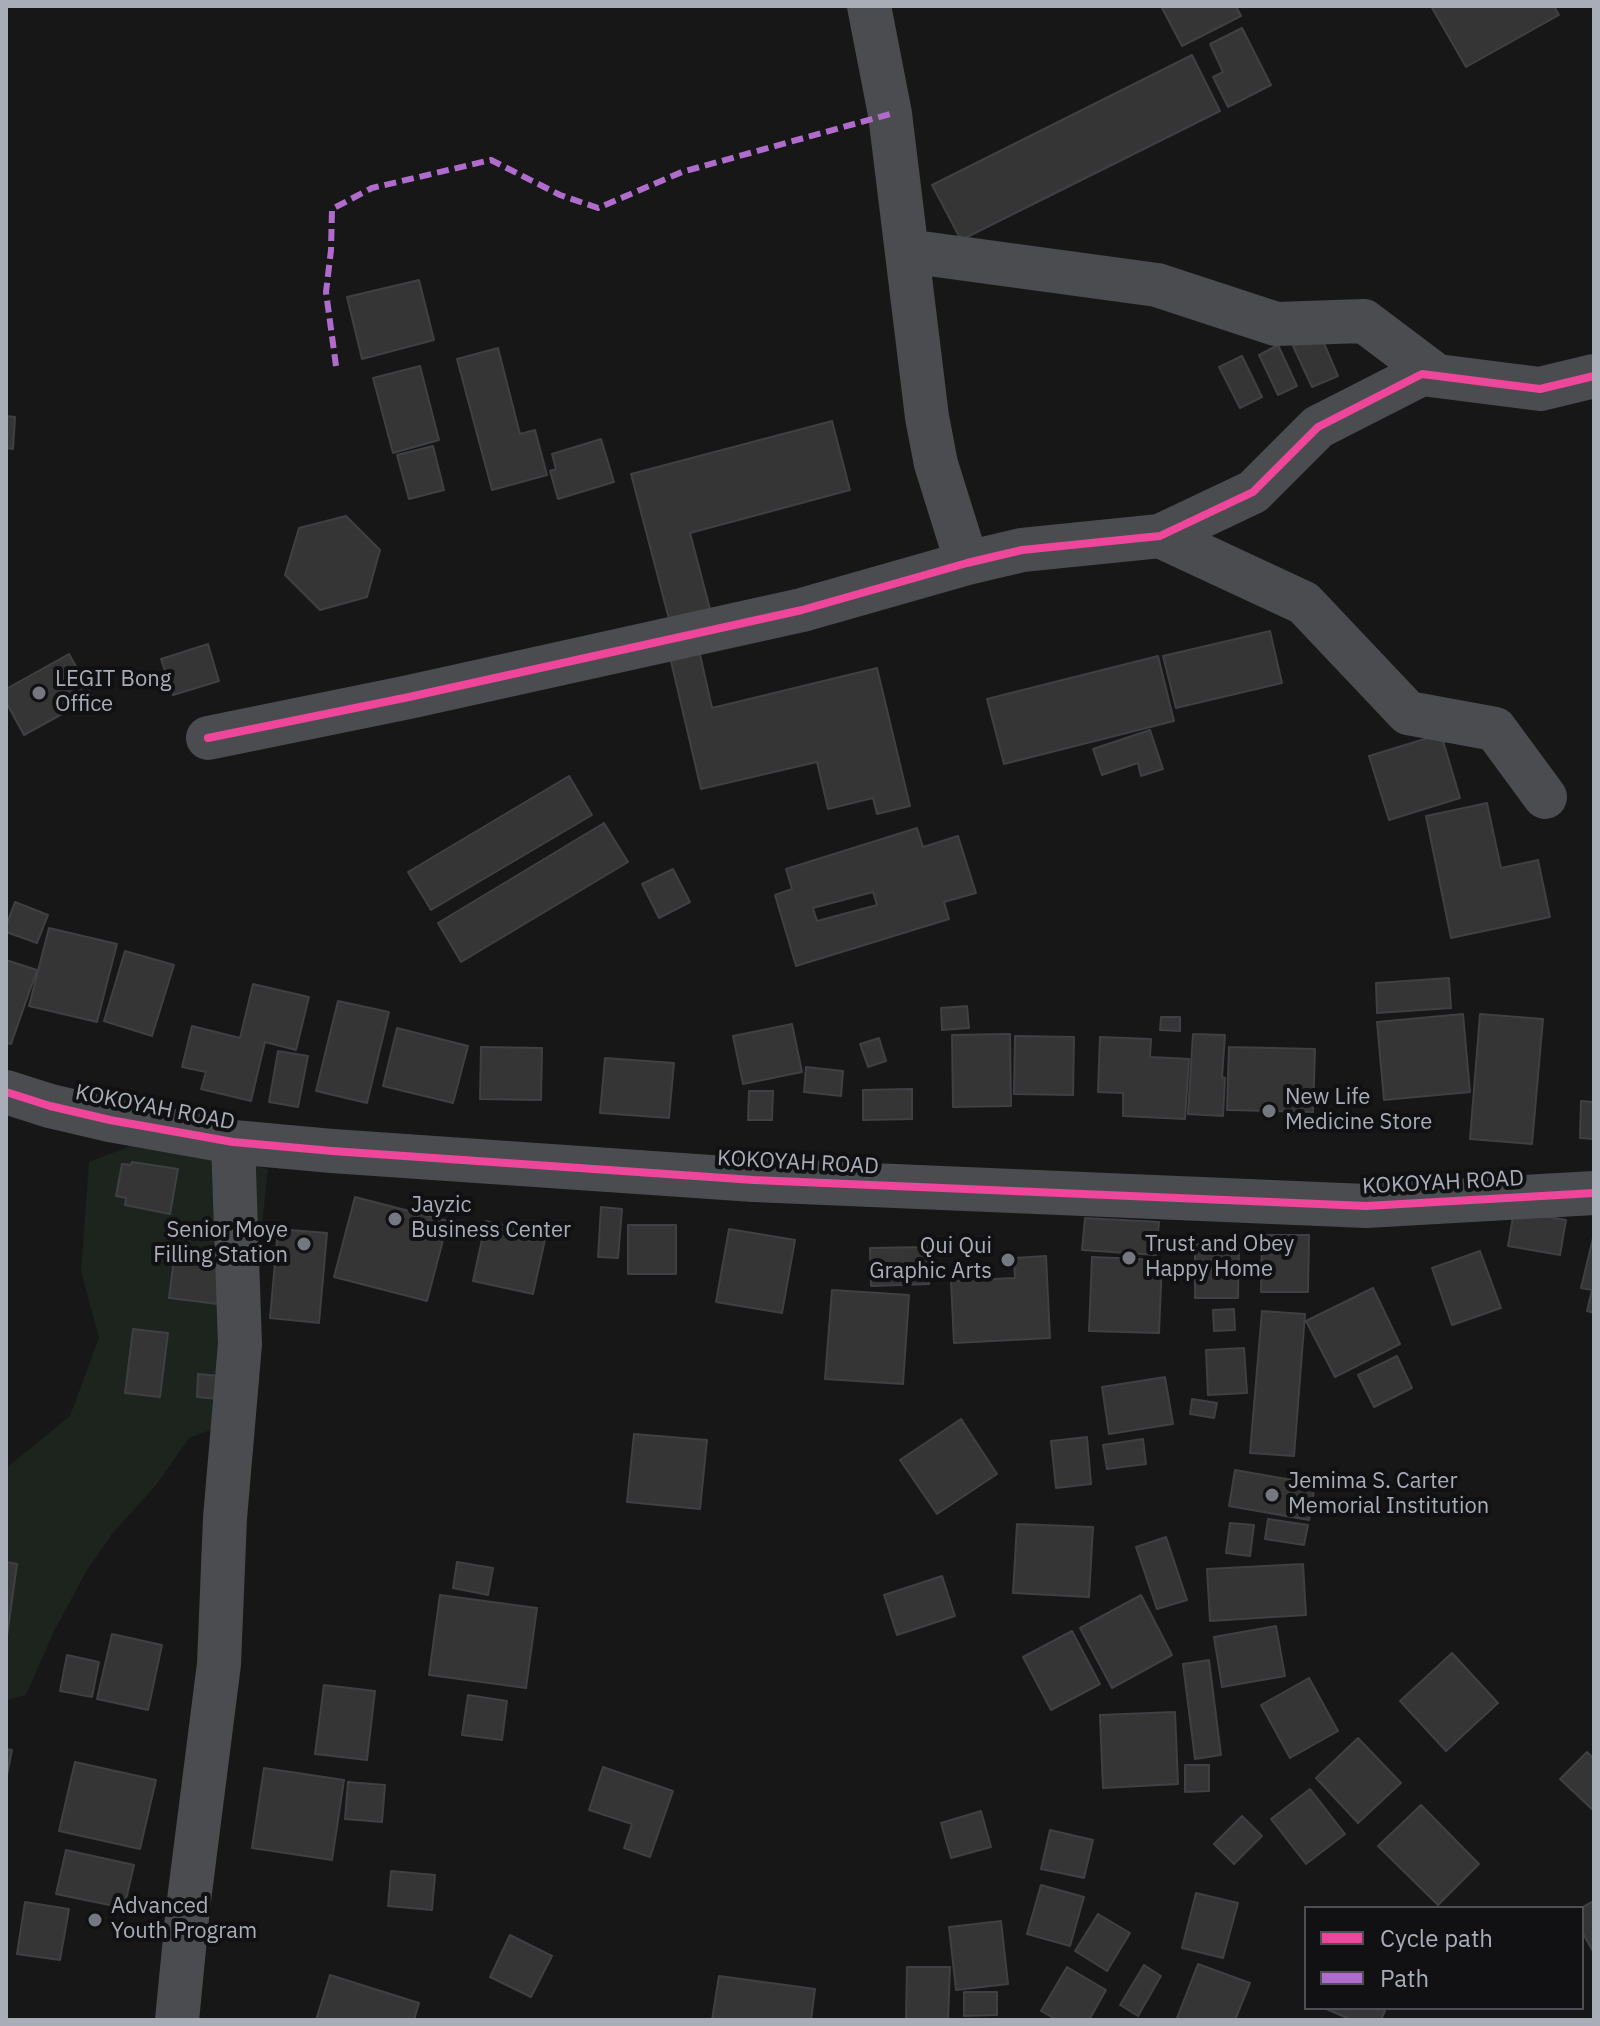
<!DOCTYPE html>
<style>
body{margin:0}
#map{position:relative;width:1600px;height:2026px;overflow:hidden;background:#171717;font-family:"IBM Plex Sans",sans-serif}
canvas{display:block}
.frame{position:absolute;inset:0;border:8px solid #a8adb8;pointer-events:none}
.legend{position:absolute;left:1304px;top:1906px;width:280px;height:104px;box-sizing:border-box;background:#111113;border:2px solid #4d4f55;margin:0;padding:10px 14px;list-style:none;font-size:24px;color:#a8adb8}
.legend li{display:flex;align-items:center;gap:16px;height:40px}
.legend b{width:40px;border:2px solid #4d4f55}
</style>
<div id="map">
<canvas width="1600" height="2026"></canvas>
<div class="frame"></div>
<ul class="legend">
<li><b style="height:10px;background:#ed469a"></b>Cycle path</li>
<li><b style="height:10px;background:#b06ccc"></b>Path</li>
</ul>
</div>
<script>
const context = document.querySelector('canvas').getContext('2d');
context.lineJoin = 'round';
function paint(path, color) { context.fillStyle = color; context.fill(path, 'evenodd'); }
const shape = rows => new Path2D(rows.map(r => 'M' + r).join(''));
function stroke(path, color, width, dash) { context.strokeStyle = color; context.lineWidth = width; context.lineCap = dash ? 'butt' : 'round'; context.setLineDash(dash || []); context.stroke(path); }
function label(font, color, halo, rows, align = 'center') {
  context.font = font + ' "IBM Plex Sans",sans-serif'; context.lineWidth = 8; context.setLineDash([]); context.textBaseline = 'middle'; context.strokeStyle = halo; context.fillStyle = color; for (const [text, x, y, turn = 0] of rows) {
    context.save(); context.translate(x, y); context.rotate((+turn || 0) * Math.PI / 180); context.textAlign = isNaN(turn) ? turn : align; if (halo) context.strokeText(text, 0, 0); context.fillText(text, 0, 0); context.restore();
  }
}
paint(shape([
 [146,1140,268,1169,249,1345,237,1420,189,1438,156,1485,112,1534,87,1570,54,1631,26,1695,6,1700,6,1468,70,1416,99,1338,81,1271,89,1162]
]), '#1d241e');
const building = shape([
 [1161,6,1236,6,1241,16,1182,46,1161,6],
 [1431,6,1554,6,1559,15,1466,67,1431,6],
 [1242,28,1271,85,1228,107,1213,77,1223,72,1210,44,1242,28],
 [1192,55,1220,111,961,240,932,185,1192,55],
 [419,280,434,340,362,359,347,297,419,280],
 [1320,334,1338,376,1312,387,1293,346,1320,334],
 [1278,345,1297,386,1278,395,1259,355,1278,345],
 [498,348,520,434,535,430,547,475,492,490,457,359,498,348],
 [1242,356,1262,397,1240,408,1219,367,1242,356],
 [420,366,439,440,393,453,373,378,420,366],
 [6,416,15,417,13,449,6,448,6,416],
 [832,421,850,490,690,533,710,609,669,619,631,474,832,421],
 [601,439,614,482,558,499,550,471,556,469,552,454,601,439],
 [433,446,444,490,409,499,397,455,433,446],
 [346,516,380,550,367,597,320,610,285,575,299,528,346,516],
 [1270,631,1282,683,1176,708,1163,656,1270,631],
 [208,644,219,681,173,695,161,659,208,644],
 [699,650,712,708,877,668,910,806,877,814,873,798,828,809,817,762,701,789,670,657,699,650],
 [69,654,93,697,24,735,6,702,6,689,69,654],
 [1158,656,1174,721,1004,764,987,699,1158,656],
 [1150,730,1163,769,1141,776,1138,763,1102,775,1093,749,1150,730],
 [1441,734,1460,798,1389,820,1369,756,1441,734],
 [569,776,592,815,431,910,408,872,569,776],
 [1487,803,1501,868,1538,860,1550,917,1451,938,1426,816,1487,803],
 [604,823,628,862,461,962,438,923,604,823],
 [917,828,923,847,958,836,976,893,944,902,949,919,796,966,775,895,792,889,786,869,917,828],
 [873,892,877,905,817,921,813,908,873,892],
 [673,869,690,902,659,918,642,884,673,869],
 [15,902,48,915,37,943,6,932,6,926,15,902],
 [49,928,117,944,97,1022,29,1006,49,928],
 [125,951,174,965,152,1036,104,1021,125,951],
 [6,960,37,970,11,1044,6,1043,6,960],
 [1449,978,1451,1008,1377,1013,1376,983,1449,978],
 [253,984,309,997,296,1050,265,1042,251,1101,201,1089,206,1072,182,1067,192,1026,240,1038,253,984],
 [338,1001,389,1012,367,1103,316,1091,338,1001],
 [967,1006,969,1028,942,1030,941,1008,967,1006],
 [1463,1014,1470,1092,1384,1100,1377,1022,1463,1014],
 [1480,1014,1543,1019,1532,1144,1470,1139,1480,1014],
 [1161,1017,1180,1017,1180,1031,1160,1030,1161,1017],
 [792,1024,802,1072,743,1084,733,1036,792,1024],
 [397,1028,468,1046,453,1103,383,1086,397,1028],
 [1010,1034,1011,1106,953,1107,952,1035,1010,1034],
 [1193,1034,1225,1035,1222,1077,1225,1078,1223,1116,1188,1114,1193,1034],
 [1015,1036,1074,1037,1073,1095,1014,1094,1015,1036],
 [1100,1037,1151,1039,1150,1057,1189,1059,1185,1119,1123,1116,1123,1093,1098,1092,1100,1037],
 [879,1038,886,1061,868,1067,860,1044,879,1038],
 [481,1047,542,1048,541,1100,480,1099,481,1047],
 [1229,1047,1315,1049,1313,1112,1227,1110,1229,1047],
 [278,1051,308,1056,298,1107,269,1102,278,1051],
 [605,1058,674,1063,669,1118,600,1113,605,1058],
 [806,1067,843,1071,841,1096,804,1092,806,1067],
 [912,1089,912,1119,863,1120,863,1090,912,1089],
 [749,1091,773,1091,772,1120,748,1120,749,1091],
 [1581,1101,1594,1102,1594,1139,1580,1138,1581,1101],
 [132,1162,178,1169,170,1214,125,1205,126,1198,116,1196,122,1164,131,1165,132,1162],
 [355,1197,448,1221,427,1301,334,1277,355,1197],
 [601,1207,622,1209,618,1258,598,1257,601,1207],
 [1514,1211,1566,1220,1560,1255,1508,1246,1514,1211],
 [1085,1218,1159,1222,1156,1255,1082,1250,1085,1218],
 [486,1221,546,1235,533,1294,473,1281,486,1221],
 [628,1225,676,1225,676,1274,628,1274,628,1225],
 [278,1229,327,1233,319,1323,270,1318,278,1229],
 [729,1229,795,1240,782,1313,716,1302,729,1229],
 [1594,1234,1594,1313,1587,1311,1592,1290,1581,1288,1594,1234],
 [1262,1235,1309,1235,1308,1292,1261,1292,1262,1235],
 [1239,1243,1238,1298,1195,1298,1195,1244,1239,1243],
 [928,1247,929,1284,871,1286,870,1248,928,1247],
 [195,1249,224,1252,218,1304,169,1298,174,1259,193,1261,195,1249],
 [1480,1251,1501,1308,1452,1325,1432,1268,1480,1251],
 [1046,1256,1050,1338,954,1343,951,1281,1015,1278,1014,1258,1046,1256],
 [1092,1257,1162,1260,1159,1333,1089,1331,1092,1257],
 [1373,1288,1400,1344,1335,1377,1306,1321,1373,1288],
 [832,1290,909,1295,903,1384,825,1379,832,1290],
 [1234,1309,1235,1330,1214,1331,1213,1310,1234,1309],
 [1262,1311,1305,1314,1294,1456,1250,1453,1262,1311],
 [133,1329,168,1333,160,1397,125,1393,133,1329],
 [1244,1348,1247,1393,1208,1395,1206,1350,1244,1348],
 [1397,1356,1412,1388,1374,1407,1358,1375,1397,1356],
 [198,1374,221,1376,219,1399,197,1397,198,1374],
 [1165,1377,1173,1424,1109,1434,1102,1387,1165,1377],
 [1192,1399,1217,1403,1214,1418,1190,1414,1192,1399],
 [961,1419,997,1474,937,1514,900,1460,961,1419],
 [634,1434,707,1440,700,1509,627,1502,634,1434],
 [1087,1437,1091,1484,1056,1488,1051,1441,1087,1437],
 [1143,1439,1146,1464,1107,1469,1103,1445,1143,1439],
 [1235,1470,1315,1484,1309,1520,1229,1506,1235,1470],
 [1268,1519,1308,1525,1304,1545,1265,1539,1268,1519],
 [1230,1523,1254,1525,1250,1556,1226,1553,1230,1523],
 [1017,1524,1093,1527,1089,1597,1013,1593,1017,1524],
 [1166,1537,1187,1600,1157,1609,1136,1547,1166,1537],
 [6,1562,17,1564,7,1636,6,1636,6,1562],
 [457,1562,493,1568,488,1595,453,1588,457,1562],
 [1303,1564,1306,1615,1210,1621,1207,1569,1303,1564],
 [942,1576,955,1616,897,1635,884,1595,942,1576],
 [440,1595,537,1608,526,1688,429,1675,440,1595],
 [1141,1595,1172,1655,1112,1688,1080,1628,1141,1595],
 [1276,1626,1285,1676,1222,1687,1214,1637,1276,1626],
 [1072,1631,1100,1684,1051,1710,1023,1657,1072,1631],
 [112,1634,162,1645,148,1710,97,1699,112,1634],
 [1452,1653,1498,1703,1446,1751,1400,1701,1452,1653],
 [67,1655,99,1662,92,1697,60,1691,67,1655],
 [1209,1660,1221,1755,1195,1759,1183,1664,1209,1660],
 [1309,1678,1338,1731,1290,1758,1261,1705,1309,1678],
 [324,1685,375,1691,367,1760,315,1754,324,1685],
 [468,1695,507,1701,502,1740,462,1735,468,1695],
 [1175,1712,1178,1784,1103,1788,1100,1715,1175,1712],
 [1358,1738,1401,1783,1358,1823,1316,1778,1358,1738],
 [6,1749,12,1750,6,1780,6,1749],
 [1587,1752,1594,1759,1594,1811,1560,1779,1587,1752],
 [75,1762,156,1780,140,1849,59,1831,75,1762],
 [1185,1765,1209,1765,1209,1791,1185,1792,1185,1765],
 [603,1767,673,1791,650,1857,624,1848,632,1824,589,1810,603,1767],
 [264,1768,344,1780,332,1860,252,1848,264,1768],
 [348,1782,385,1785,382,1822,345,1819,348,1782],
 [1310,1789,1345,1834,1306,1864,1271,1819,1310,1789],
 [1421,1805,1479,1864,1438,1905,1378,1846,1421,1805],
 [981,1811,991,1847,951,1858,941,1823,981,1811],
 [1242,1816,1262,1836,1234,1864,1214,1844,1242,1816],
 [1050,1830,1093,1840,1084,1878,1041,1869,1050,1830],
 [66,1850,134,1865,124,1908,56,1894,66,1850],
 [391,1871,435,1875,432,1910,388,1906,391,1871],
 [1041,1885,1084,1897,1070,1946,1027,1934,1041,1885],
 [1196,1893,1238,1903,1223,1958,1182,1948,1196,1893],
 [1594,1901,1594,1953,1582,1932,1581,1908,1594,1901],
 [25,1902,69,1909,60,1960,17,1954,25,1902],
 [1098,1914,1130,1933,1107,1971,1075,1951,1098,1914],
 [1001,1921,1008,1984,956,1990,949,1927,1001,1921],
 [510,1935,552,1956,531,1997,490,1977,510,1935],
 [1198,1964,1250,1983,1235,2020,1182,2020,1177,2018,1198,1964],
 [1144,1965,1161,1976,1138,2016,1120,2005,1144,1965],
 [907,1967,950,1967,948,2020,906,2020,907,1967],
 [1067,1967,1106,1990,1089,2020,1057,2020,1041,2011,1067,1967],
 [330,1975,419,2003,414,2020,316,2020,330,1975],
 [719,1976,815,1989,811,2020,712,2020,719,1976],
 [964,1992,997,1992,997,2015,964,2016,964,1992],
 [1324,2008,1386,2008,1381,2020,1352,2020,1324,2008]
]);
paint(building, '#353536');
stroke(building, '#3f4043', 2);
stroke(shape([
 [869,6,890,114,927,417,936,464,967,563],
 [907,251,1157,285,1276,324,1364,321,1437,376],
 [1160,536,1304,603,1408,713,1495,729,1545,797],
 [208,738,409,697,802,610,967,563,1022,550,1160,536,1253,492,1318,427,1422,374,1540,389,1594,376],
 [6,1092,50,1106,110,1120,233,1142,332,1151,754,1180,1366,1206,1594,1193],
 [177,2020,188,1908,219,1664,225,1518,240,1344,233,1142]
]), '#4b4c50', 44);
stroke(shape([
 [336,366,326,292,331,250,332,209,372,188,491,160,560,195,598,208,682,172,890,114]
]), '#b06ccc', 6, [12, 6]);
stroke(shape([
 [208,738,409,697,802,610,967,563,1022,550,1160,536,1253,492,1318,427,1422,374,1540,389,1594,376],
 [6,1092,50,1106,110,1120,233,1142,332,1151,754,1180,1366,1206,1594,1193]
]), '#ed469a', 8);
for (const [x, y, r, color] of [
 [39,693,8,"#757880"],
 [1269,1111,8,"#757880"],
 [395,1219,8,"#757880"],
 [304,1244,8,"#757880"],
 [1129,1258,8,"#757880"],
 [1008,1260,8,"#757880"],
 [1272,1495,8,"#757880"],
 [95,1920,8,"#757880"]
]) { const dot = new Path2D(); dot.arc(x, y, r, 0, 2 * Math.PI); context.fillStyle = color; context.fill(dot); stroke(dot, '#111113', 3); }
label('22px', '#a8adb8', '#111113', [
 ["LEGIT Bong",55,680],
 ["Office",55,705],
 ["New Life",1285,1098],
 ["Medicine Store",1285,1123],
 ["Jayzic",411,1206],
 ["Business Center",411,1231],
 ["Senior Moye",288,1231,"right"],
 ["Filling Station",288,1256,"right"],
 ["Trust and Obey",1145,1245],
 ["Happy Home",1145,1270],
 ["Qui Qui",992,1247,"right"],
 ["Graphic Arts",992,1272,"right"],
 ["Jemima S. Carter",1288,1482],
 ["Memorial Institution",1288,1507],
 ["Advanced",111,1907],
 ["Youth Program",111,1932]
], 'left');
label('22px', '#a8adb8', '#111113', [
 ["KOKOYAH ROAD",155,1108,11],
 ["KOKOYAH ROAD",798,1163,3],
 ["KOKOYAH ROAD",1443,1183,-3]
]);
</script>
